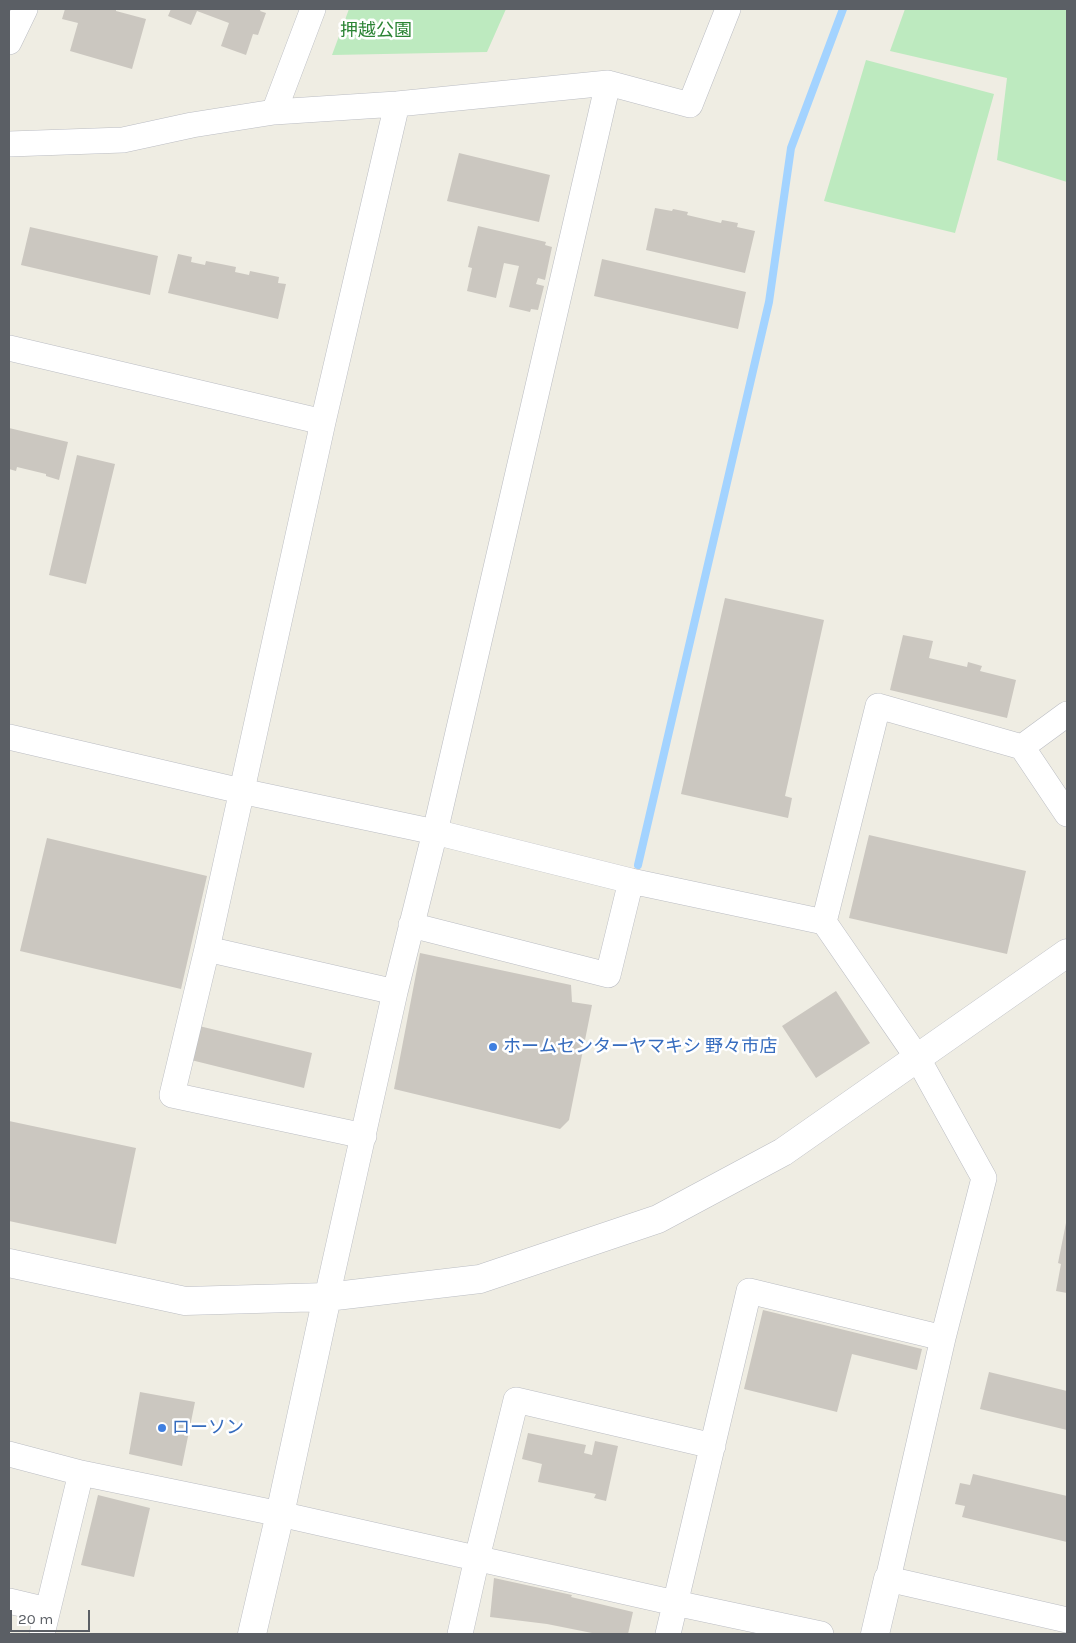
<!DOCTYPE html>
<meta charset="utf-8">
<style>
body{margin:0}
#map{position:relative;width:1076px;height:1643px;overflow:hidden;background:#efede3;font-family:Karla,sans-serif}
canvas{display:block}
.frame{position:absolute;inset:0;border:10px solid #5b5f65;pointer-events:none}
.scale{position:absolute;left:10px;top:1610px;width:80px;height:22px;box-sizing:border-box;border:2px solid #5b5f65;border-top:0;padding-left:6px;font-size:15px;line-height:18px;white-space:nowrap;color:#5b5f65;-webkit-text-stroke:4px #fff;paint-order:stroke}
</style>
<div id="map">
<canvas width="1076" height="1643"></canvas>
<div class="frame"></div>
<div class="scale">20 m</div>
</div>
<script>
const context = document.querySelector('canvas').getContext('2d');
context.lineJoin = 'round';
function paint(path, color) { context.fillStyle = color; context.fill(path, 'evenodd'); }
const shape = rows => new Path2D(rows.map(r => 'M' + r).join(''));
function stroke(path, color, width, dash) { context.strokeStyle = color; context.lineWidth = width; context.lineCap = dash ? 'butt' : 'round'; context.setLineDash(dash || []); context.stroke(path); }
function label(font, color, halo, rows, align = 'center') {
  context.font = font + ' Karla,"Noto Sans JP",sans-serif'; context.lineWidth = 5; context.setLineDash([]); context.textBaseline = 'middle'; context.strokeStyle = halo; context.fillStyle = color; for (const [text, x, y, turn = 0] of rows) {
    context.save(); context.translate(x, y); context.rotate((+turn || 0) * Math.PI / 180); context.textAlign = isNaN(turn) ? turn : align; if (halo) context.strokeText(text, 0, 0); context.fillText(text, 0, 0); context.restore();
  }
}
paint(shape([
 [349,9,506,9,487,52,332,55],
 [905,9,1067,9,1067,182,997,160,1007,78,890,51],
 [866,60,994,94,955,233,824,201]
]), '#bdeabf');
stroke(shape([
 [638,865,769,302,791,148,843,9]
]), '#a3d3ff', 8);
paint(shape([
 [65,9,116,9,116,11,146,19,132,69,70,51,78,23,62,19],
 [171,9,261,9,260,11,266,13,258,35,253,34,246,55,221,46,229,23,197,11,191,25,168,16],
 [459,153,550,175,539,222,447,201],
 [655,208,672,211,673,209,688,212,687,215,721,223,722,220,738,223,737,227,755,231,745,273,646,250],
 [478,226,546,242,545,245,552,247,545,280,538,278,536,284,544,286,538,310,531,309,530,312,509,307,519,266,504,263,496,298,467,291,472,268,468,267],
 [30,227,158,256,150,295,21,265],
 [178,254,192,257,191,262,205,265,206,261,236,267,235,272,249,275,250,271,279,277,278,283,286,284,278,319,168,293],
 [602,259,746,292,738,329,594,296],
 [9,428,68,442,59,480,46,476,46,474,17,467,16,471,9,469],
 [77,455,115,464,86,584,49,575],
 [725,598,824,620,785,796,792,798,788,818,681,794],
 [903,635,933,641,929,658,967,667,968,662,982,666,980,671,1016,680,1007,718,890,690],
 [869,835,1026,871,1007,954,849,918],
 [47,838,207,876,181,989,20,951],
 [420,953,571,985,572,1002,592,1005,569,1120,560,1129,394,1089],
 [836,991,870,1043,816,1078,782,1026],
 [199,1026,312,1053,304,1088,191,1060],
 [9,1121,136,1148,116,1244,9,1221],
 [1066,1223,1067,1224,1067,1293,1056,1291,1061,1264,1058,1263],
 [763,1310,922,1349,917,1370,852,1354,837,1412,744,1389],
 [989,1372,1067,1391,1067,1430,980,1409],
 [140,1392,195,1402,182,1466,129,1454],
 [528,1433,586,1445,584,1453,592,1455,595,1441,618,1446,606,1501,594,1498,596,1494,538,1482,542,1464,522,1459],
 [973,1474,1067,1496,1067,1542,962,1517,965,1506,955,1504,960,1483,970,1485],
 [98,1495,150,1508,134,1577,81,1565],
 [494,1578,572,1595,571,1597,633,1612,628,1634,597,1634,547,1624,490,1617]
]), '#cbc7c0');
const minor = shape([
 [9,42,25,9],
 [608,83,690,105,728,9],
 [274,112,313,9],
 [9,144,123,140,192,125,274,112,397,104,608,83,435,832,395,992,327,1297],
 [9,348,323,422],
 [9,737,241,791,435,832,631,881,824,922,878,706,1022,747,1067,814],
 [1022,747,1067,714],
 [824,922,917,1057,984,1178,943,1338,888,1579,1067,1620],
 [411,925,608,975,631,881],
 [207,949,172,1095,364,1136],
 [395,992,207,949,323,422,397,104],
 [9,1454,81,1473,280,1514,675,1603,821,1634],
 [9,1601,47,1610],
 [42,1634,81,1473],
 [460,1634,477,1558,516,1400,713,1446],
 [668,1634,749,1291,943,1338]
]);
const tertiary = shape([
 [9,1263,185,1301,327,1297,480,1279,658,1219,783,1152,1067,953],
 [252,1634,280,1514,327,1297],
 [875,1634,888,1579]
]);
stroke(minor, '#bbbdc3', 26);
stroke(tertiary, '#bbbdc3', 29);
stroke(minor, '#fff', 25);
stroke(tertiary, '#fff', 28);
for (const [x, y, r, color] of [
 [493,1047,5,"#3f7fe0"],
 [162,1428,5,"#3f7fe0"]
]) { const dot = new Path2D(); dot.arc(x, y, r, 0, 2 * Math.PI); context.fillStyle = color; context.fill(dot); stroke(dot, '#fff', 2); }
label('18px', '#2b8434', '#fff', [
 ["押越公園",376,31]
]);
label('18px', '#366cbe', '#fff', [
 ["ホームセンターヤマキシ 野々市店",503,1047],
 ["ローソン",172,1428]
], 'left');
</script>
